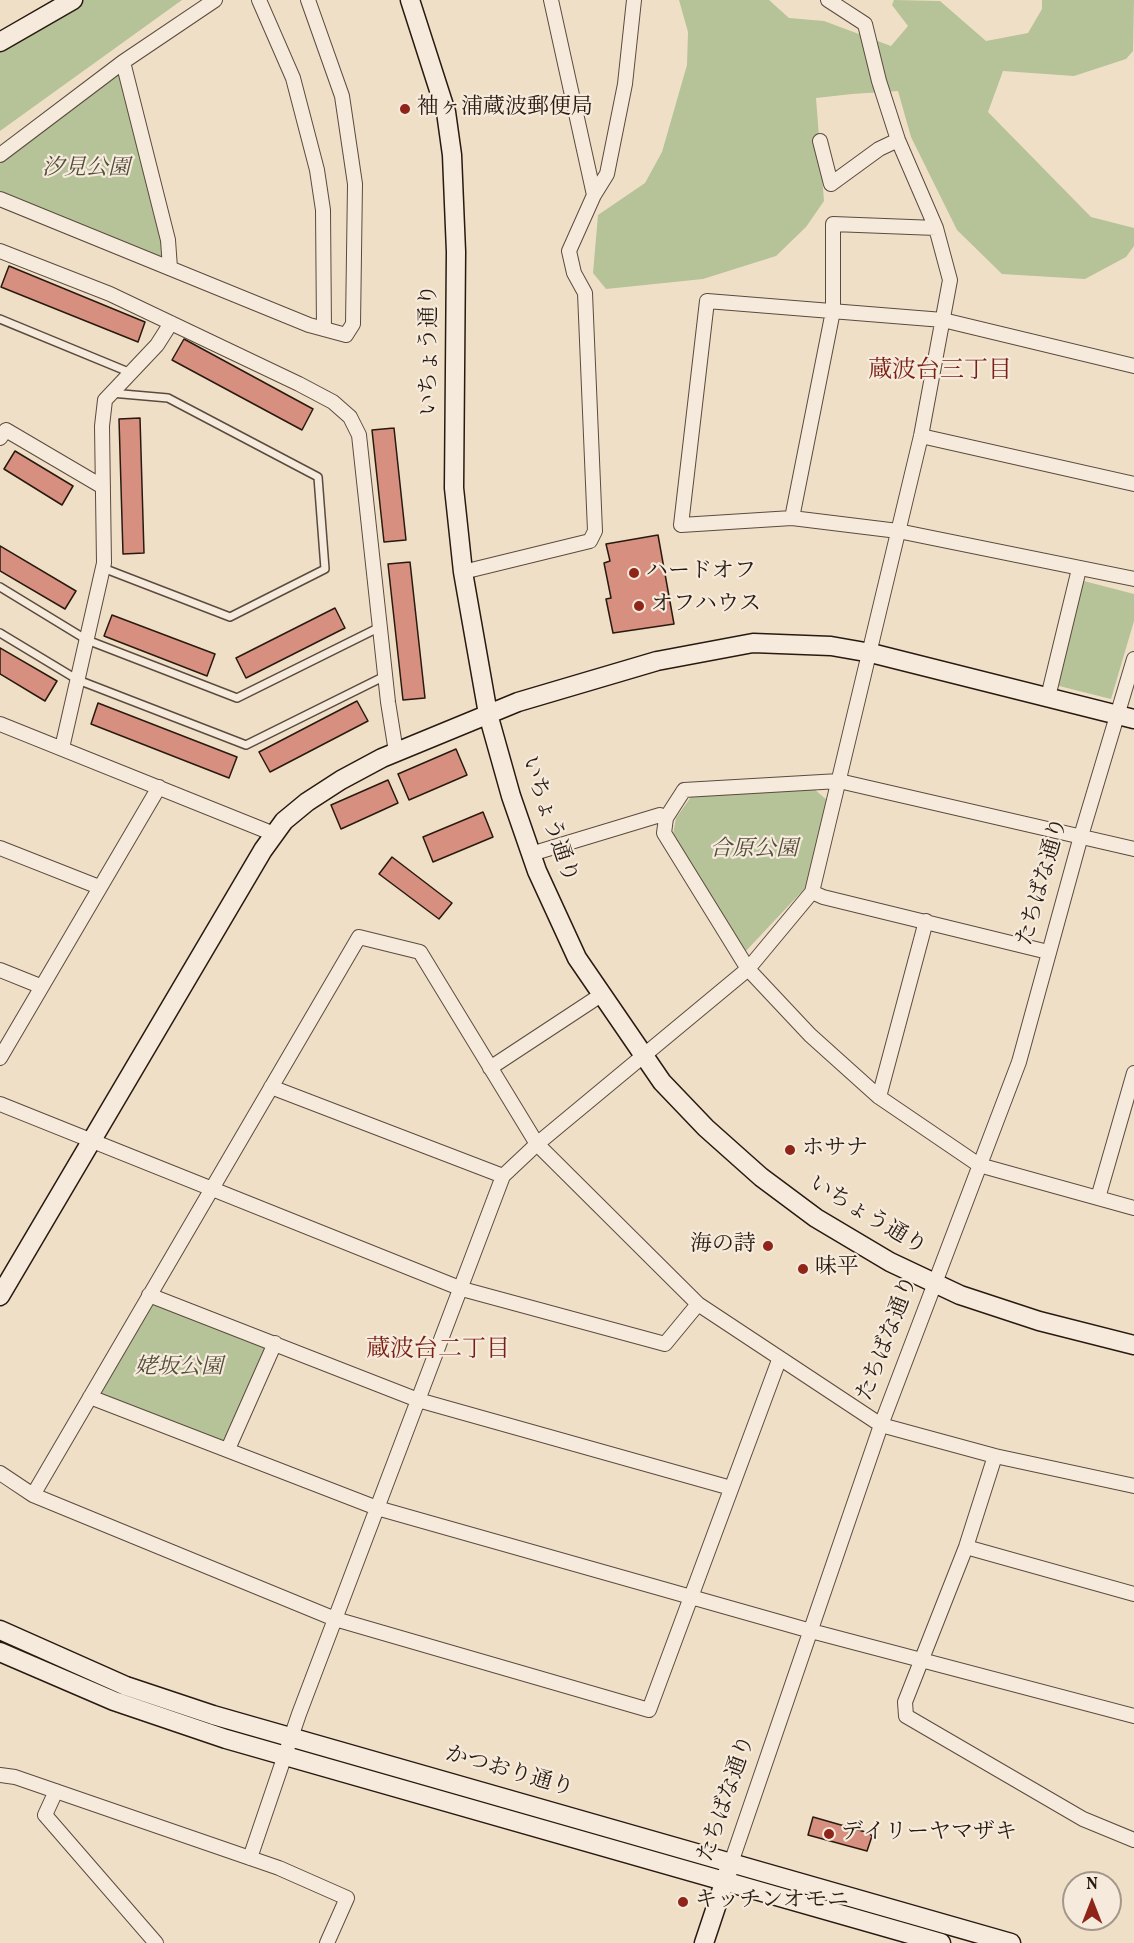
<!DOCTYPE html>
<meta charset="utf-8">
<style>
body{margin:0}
#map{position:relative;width:1134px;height:1943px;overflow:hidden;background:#f0dfc7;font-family:Vollkorn,serif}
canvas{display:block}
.north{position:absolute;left:1062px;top:1871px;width:60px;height:60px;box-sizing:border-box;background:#f5eadb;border:2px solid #a3978a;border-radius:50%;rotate:0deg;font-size:16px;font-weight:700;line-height:24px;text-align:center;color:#281a11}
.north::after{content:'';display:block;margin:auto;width:21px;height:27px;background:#8f2418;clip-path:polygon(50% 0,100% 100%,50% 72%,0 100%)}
</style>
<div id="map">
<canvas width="1134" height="1943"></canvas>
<div class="north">N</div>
</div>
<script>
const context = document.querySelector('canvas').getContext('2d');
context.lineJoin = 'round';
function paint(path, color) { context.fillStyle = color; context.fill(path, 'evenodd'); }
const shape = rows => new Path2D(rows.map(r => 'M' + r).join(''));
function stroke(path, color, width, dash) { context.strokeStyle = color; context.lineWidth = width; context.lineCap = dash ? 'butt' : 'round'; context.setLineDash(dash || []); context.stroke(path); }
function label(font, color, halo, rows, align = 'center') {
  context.font = font + ' Vollkorn,"Noto Serif JP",serif'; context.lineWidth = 4.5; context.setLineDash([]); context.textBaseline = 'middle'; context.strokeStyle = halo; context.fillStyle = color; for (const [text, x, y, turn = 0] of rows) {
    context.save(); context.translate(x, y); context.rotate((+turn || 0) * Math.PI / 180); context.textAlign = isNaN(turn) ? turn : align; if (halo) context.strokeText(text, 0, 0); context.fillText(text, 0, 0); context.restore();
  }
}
paint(shape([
 [77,0,182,0,0,131,0,47],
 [679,0,769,0,789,18,824,21,891,46,908,26,892,5,894,0,940,1,986,41,1028,33,1042,9,1042,0,1134,0,1133,51,1126,59,1074,76,1003,71,988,112,1091,217,1134,228,1134,246,1126,257,1085,279,1002,274,957,230,911,137,898,91,852,94,816,98,824,201,806,227,776,256,703,279,606,289,593,273,598,215,645,183,662,152,687,65,688,32],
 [123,62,170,268,0,199,0,160],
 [1080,580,1134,594,1134,621,1111,699,1055,685],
 [813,788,828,801,806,887,745,952,673,834,676,818,693,794],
 [149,1295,275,1343,228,1449,90,1397]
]), '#b6c298');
const building = shape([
 [9,266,145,322,138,342,1,287,9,266],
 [184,339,313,409,302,430,172,360,184,339],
 [140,418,144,553,123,554,119,419,140,418],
 [394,428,406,540,384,542,372,430,394,428],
 [15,451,73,486,62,505,4,469,15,451],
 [658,535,674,624,613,633,606,599,611,598,604,563,610,561,606,544,658,535],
 [0,546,76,591,65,609,0,571,0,546],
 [410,562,425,698,403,700,388,564,410,562],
 [335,608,345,628,246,678,236,658,335,608],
 [112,615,215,654,207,676,104,636,112,615],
 [0,648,57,681,45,701,0,674,0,648],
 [357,701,368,721,270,772,259,752,357,701],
 [98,703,237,757,229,778,91,724,98,703],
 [456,749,467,775,409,800,398,774,456,749],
 [388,780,398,803,341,829,331,805,388,780],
 [483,812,493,837,433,862,423,837,483,812],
 [392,857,452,903,439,919,379,874,392,857],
 [813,1817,869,1833,872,1836,867,1851,808,1835,813,1817]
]);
paint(building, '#d78f7f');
stroke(building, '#281a11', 1.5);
const lane = shape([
 [0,319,131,373],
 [103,568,230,617,325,569,318,477,168,398,111,393],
 [0,587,87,640,237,698,380,627],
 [0,633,78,680,246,745,385,676]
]);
const street = shape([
 [259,0,293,78,317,170,323,210,324,329],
 [123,62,168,240,170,268],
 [820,141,831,184,879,149,898,140],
 [0,155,123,62,215,0],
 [594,195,607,174,625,84,634,0],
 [0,199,309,325,346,335,353,324,355,184,342,96,308,0],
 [0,251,110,294,299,384,333,402,350,417,359,435,388,702,396,752],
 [1134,366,943,320,707,301,681,525,792,518,898,531,1134,579],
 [921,436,1134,484],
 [0,438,6,430,103,487],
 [792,518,833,311,833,224,936,228],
 [463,572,590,541,595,531,585,293,574,273,569,251,594,195,551,0],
 [1048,697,1079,569],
 [0,724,274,834],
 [62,748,104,563,102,426,105,400,157,345,171,323],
 [0,848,99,887],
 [1134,849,839,781,684,790,666,818,664,833,748,969,810,1035,879,1097,979,1165,1134,1208],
 [531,854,660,815,666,818],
 [812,892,823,897,1048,952],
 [0,970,40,986],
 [0,1058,159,787],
 [490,1068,601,995],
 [271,1087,503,1176],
 [879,1097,926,921],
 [0,1104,462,1289,665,1344,698,1304],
 [1098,1198,1134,1073],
 [149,1295,418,1400,731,1488],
 [90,1397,377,1508,811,1631,1134,1716],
 [228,1449,275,1343],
 [995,1456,966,1547,905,1702,906,1716,1083,1819,1134,1840],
 [0,1473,33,1495,335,1619,649,1710,779,1360],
 [33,1495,359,937,420,952,537,1144,698,1304,881,1425,995,1456,1134,1486],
 [966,1547,1134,1594],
 [0,1775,15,1777,279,1868,347,1898,327,1943],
 [56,1791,45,1815,156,1943],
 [250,1858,299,1714,503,1176,537,1144,748,969,812,892,921,436,950,280,936,228,898,140,879,81,865,24,828,0],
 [731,1863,881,1425,1019,1062,1081,836,1134,659]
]);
const secondary = shape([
 [410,0,446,112,452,155,456,252,454,488,463,572,488,714,511,796,537,871,577,958,662,1082,706,1128,761,1177,816,1218,890,1262,960,1295,1039,1321,1134,1345],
 [0,42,73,0],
 [0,1296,263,850,284,821,307,802,341,780,382,758,518,702,657,661,753,643,831,646,871,653,1134,719],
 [0,1630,126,1686,213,1715,1011,1943],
 [0,1652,114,1701,226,1739,941,1943],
 [704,1943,728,1871]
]);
stroke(lane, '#5a4b3e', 10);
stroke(street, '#5a4b3e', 16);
stroke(secondary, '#281a11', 21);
stroke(lane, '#f5eadb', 7);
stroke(street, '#f5eadb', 14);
stroke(secondary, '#f5eadb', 18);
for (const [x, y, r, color] of [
 [405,109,6,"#8f2418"],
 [634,573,6,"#8f2418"],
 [639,606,6,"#8f2418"],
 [790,1150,6,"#8f2418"],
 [768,1246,6,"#8f2418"],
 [803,1269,6,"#8f2418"],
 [829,1834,6,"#8f2418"],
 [683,1902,6,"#8f2418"]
]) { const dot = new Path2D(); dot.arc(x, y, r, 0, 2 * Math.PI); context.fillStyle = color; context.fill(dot); stroke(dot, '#f5eadb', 2); }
label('22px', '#281a11', '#f5eadb', [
 ["袖ヶ浦蔵波郵便局",417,109],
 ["ハードオフ",646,573],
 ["オフハウス",651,606],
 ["ホサナ",802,1150],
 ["海の詩",756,1246,"right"],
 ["味平",815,1269],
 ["デイリーヤマザキ",841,1834],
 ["キッチンオモニ",695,1902]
], 'left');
label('italic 22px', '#534c3a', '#f5eadb', [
 ["汐見公園",86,170],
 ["合原公園",754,851],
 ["姥坂公園",179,1369]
]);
label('22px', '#281a11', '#f5eadb', [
 ["いちょう通り",431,350,-90],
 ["いちょう通り",548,820,71],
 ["たちばな通り",1044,882,-74],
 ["いちょう通り",867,1217,31],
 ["たちばな通り",889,1339,-69],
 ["かつおり通り",509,1773,16],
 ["たちばな通り",728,1799,-71]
]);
label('24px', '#7a1f14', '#f5eadb', [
 ["蔵波台三丁目",940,373],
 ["蔵波台二丁目",438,1352]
]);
</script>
